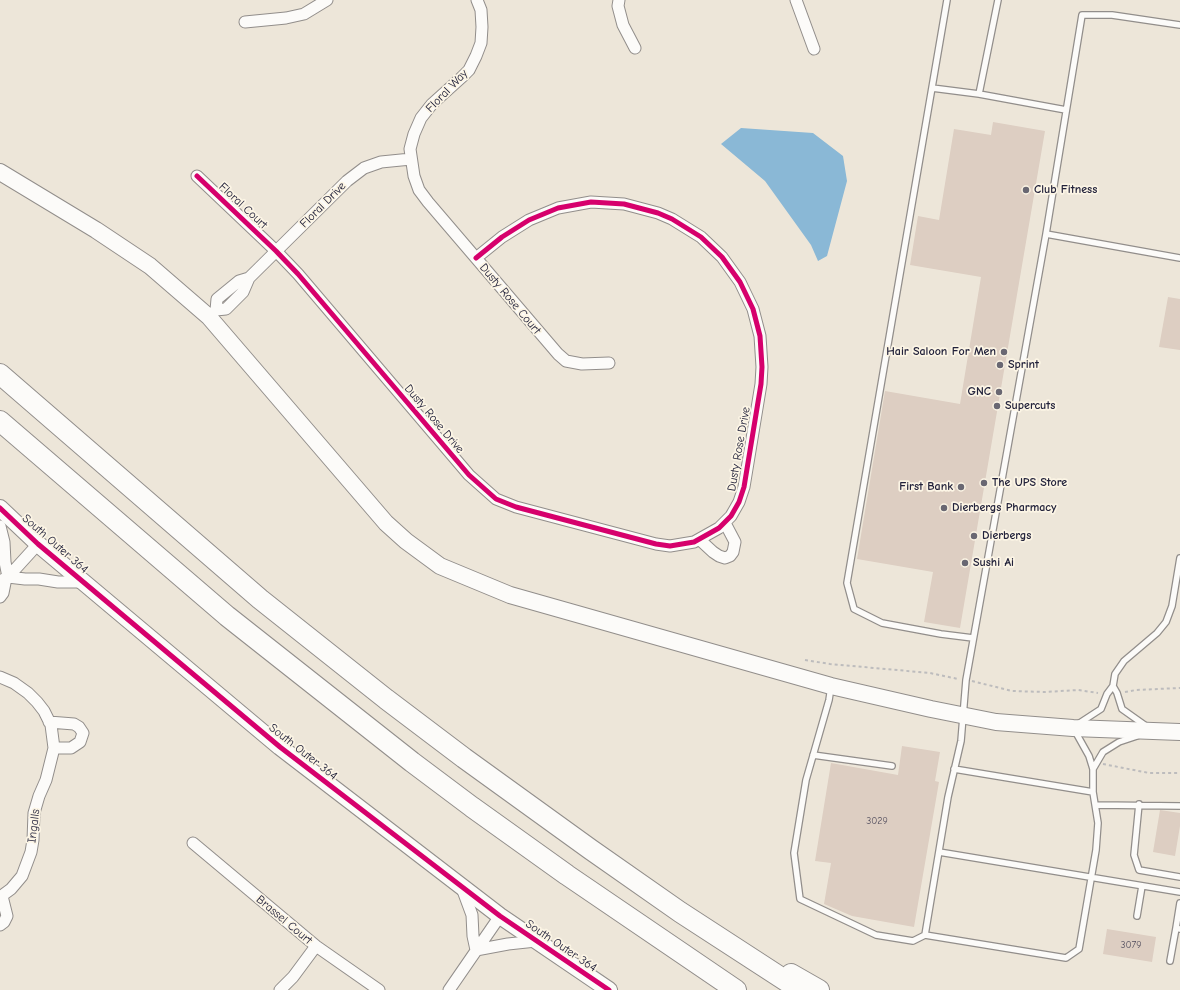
<!DOCTYPE html>
<style>
body{margin:0}
canvas{display:block;background:#ede6d9}
</style>
<canvas width="1180" height="990"></canvas>
<script>
const context = document.querySelector('canvas').getContext('2d');
context.lineJoin = 'round';
function paint(path, color) { context.fillStyle = color; context.fill(path, 'evenodd'); }
const shape = rows => new Path2D(rows.map(r => 'M' + r).join(''));
function stroke(path, color, width, dash) { context.strokeStyle = color; context.lineWidth = width; context.lineCap = dash ? 'butt' : 'round'; context.setLineDash(dash || []); context.stroke(path); }
function label(font, color, halo, rows, align = 'center') {
  context.font = font + ' "Comic Neue",sans-serif'; context.lineWidth = 3.5; context.setLineDash([]); context.textBaseline = 'middle'; context.strokeStyle = halo; context.fillStyle = color; for (const [text, x, y, turn = 0] of rows) {
    context.save(); context.translate(x, y); context.rotate((+turn || 0) * Math.PI / 180); context.textAlign = isNaN(turn) ? turn : align; if (halo) context.strokeText(text, 0, 0); context.fillText(text, 0, 0); context.restore();
  }
}
paint(shape([
 [741,128,813,133,843,156,847,181,827,256,818,261,811,245,765,181,721,144]
]), '#8ab8d6');
paint(shape([
 [993,122,1045,131,960,628,924,622,933,572,857,559,885,391,960,404,981,277,910,265,918,216,939,220,954,129,991,135],
 [1168,297,1180,299,1180,350,1159,347],
 [902,746,940,752,935,781,939,782,914,927,852,916,824,904,831,863,815,861,831,763,898,775],
 [1160,810,1180,813,1180,826,1175,856,1153,852],
 [1107,929,1156,937,1152,962,1103,954]
]), '#ddcec2');
const lane = shape([
 [947,0,847,583,854,609,882,623,941,634,973,638],
 [932,88,979,94,1066,110],
 [979,94,998,0],
 [1046,234,1180,258],
 [1113,686,1117,693,1122,709,1146,726],
 [831,687,829,700,806,780,794,853,800,899,876,935,913,941,925,935,1066,958,1079,949,1096,850,1098,823,1093,792,1093,769,1089,756,1075,731],
 [1078,724,1101,709,1107,694,1113,686,1115,674,1124,661,1157,633,1166,622,1172,606,1180,558],
 [813,755,892,766],
 [954,769,1093,792],
 [1093,769,1103,752,1119,742,1137,736],
 [1139,804,1134,855,1139,870,1180,877],
 [1096,805,1180,806],
 [939,852,1180,892],
 [1180,903,1176,928,1180,929],
 [1137,916,1142,886],
 [925,935,948,797,961,741,966,680,1046,234,1082,15,1112,15,1180,25],
 [1170,961,1176,928]
]);
const street = shape([
 [477,0,481,10,482,27,481,43,476,56,469,70,462,77,432,104,421,118,414,134,410,149,414,176,419,190,428,202,558,354,566,361,582,364,609,363],
 [619,0,618,6,623,25,635,48],
 [796,0,814,49],
 [245,22,286,18,304,14,327,0],
 [197,176,276,251,298,274,469,475,496,499,516,507,656,544,670,546,694,542,719,528,731,516,739,502,744,487,761,384,762,367,760,336,753,309,740,282,722,257,701,237,672,219,658,213,624,204,591,202,558,208,529,220,502,237,476,258],
 [216,310,217,299,239,281,249,278],
 [209,317,216,310,226,309,243,292,249,278,347,181,364,168,381,162,411,159],
 [0,526,4,542,5,562,8,577,25,579,39,579,58,582,83,582],
 [700,540,713,552,719,556,725,558,730,556,733,552,735,542,725,523],
 [0,581,8,577,38,544],
 [0,597,3,593,6,578],
 [0,677,14,683,28,693,37,702,44,711,51,725,54,748,46,780,39,796,34,813,33,840,31,852,22,876,11,889,0,897],
 [49,722,74,724,79,727,83,733,80,742,71,748,54,748],
 [193,843,316,946,379,990],
 [462,888,472,915,473,936,476,950,508,944,536,941],
 [0,925,4,922,7,916,2,896],
 [280,990,293,977,316,946],
 [449,990,500,916]
]);
const secondary = shape([
 [0,172,96,230,150,266,209,317,386,523,406,541,440,566,510,595,831,686,931,709,996,722,1073,728,1180,732],
 [0,508,38,544,280,747,500,916,609,990]
]);
const highway = shape([
 [0,374,260,599,386,699,464,758,590,849,680,912,800,990],
 [0,421,227,616,412,762,472,807,567,875,736,990],
 [791,974,819,990]
]);
stroke(lane, '#928e8b', 8);
stroke(street, '#928e8b', 13);
stroke(secondary, '#928e8b', 18);
stroke(highway, '#928e8b', 22);
stroke(shape([
 [805,660,830,664,930,673,958,679],
 [972,681,1012,691,1045,692,1078,690,1098,693],
 [1125,692,1136,690,1180,688],
 [1103,764,1149,773,1180,773]
]), '#bdbcbd', 2, [3, 3]);
stroke(lane, '#fcfbf9', 5.5);
stroke(street, '#fcfbf9', 11);
stroke(secondary, '#fcfbf9', 16);
stroke(highway, '#fcfbf9', 20);
stroke(shape([
 [197,176,276,251,298,274,469,475,496,499,516,507,656,544,670,546,694,542,719,528,731,516,739,502,744,487,761,384,762,367,760,336,753,309,740,282,722,257,701,237,672,219,658,213,624,204,591,202,558,208,529,220,502,237,476,258],
 [0,508,38,544,280,747,500,916,609,990]
]), '#d6006c', 5);
for (const [x, y, r, color] of [
 [1026,190,4,"#696772"],
 [1004,352,4,"#696772"],
 [1000,365,4,"#696772"],
 [999,392,4,"#696772"],
 [997,406,4,"#696772"],
 [984,483,4,"#696772"],
 [961,487,4,"#696772"],
 [944,508,4,"#696772"],
 [974,536,4,"#696772"],
 [965,563,4,"#696772"]
]) { const dot = new Path2D(); dot.arc(x, y, r, 0, 2 * Math.PI); context.fillStyle = color; context.fill(dot); stroke(dot, '#fcf5e5', 1.5); }
label('10px', '#514d5d', null, [
 ["3029",877,821],
 ["3079",1131,945]
]);
label('12px', '#22223b', '#fcf5e5', [
 ["Floral Way",447,91,-46],
 ["Floral Drive",323,205,-45],
 ["Floral Court",243,206,43],
 ["Dusty Rose Court",510,299,50],
 ["Dusty Rose Drive",434,419,50],
 ["Dusty Rose Drive",739,449,-80],
 ["South Outer 364",55,544,41],
 ["South Outer 364",303,752,38],
 ["Ingalls",34,826,-83],
 ["Brassel Court",284,920,40],
 ["South Outer 364",561,946,34]
]);
label('bold 12px', '#22223b', '#fcf5e5', [
 ["Club Fitness",1034,190],
 ["Hair Saloon For Men",996,352,"right"],
 ["Sprint",1008,365],
 ["GNC",991,392,"right"],
 ["Supercuts",1005,406],
 ["The UPS Store",992,483],
 ["First Bank",953,487,"right"],
 ["Dierbergs Pharmacy",952,508],
 ["Dierbergs",982,536],
 ["Sushi Ai",973,563]
], 'left');
</script>
